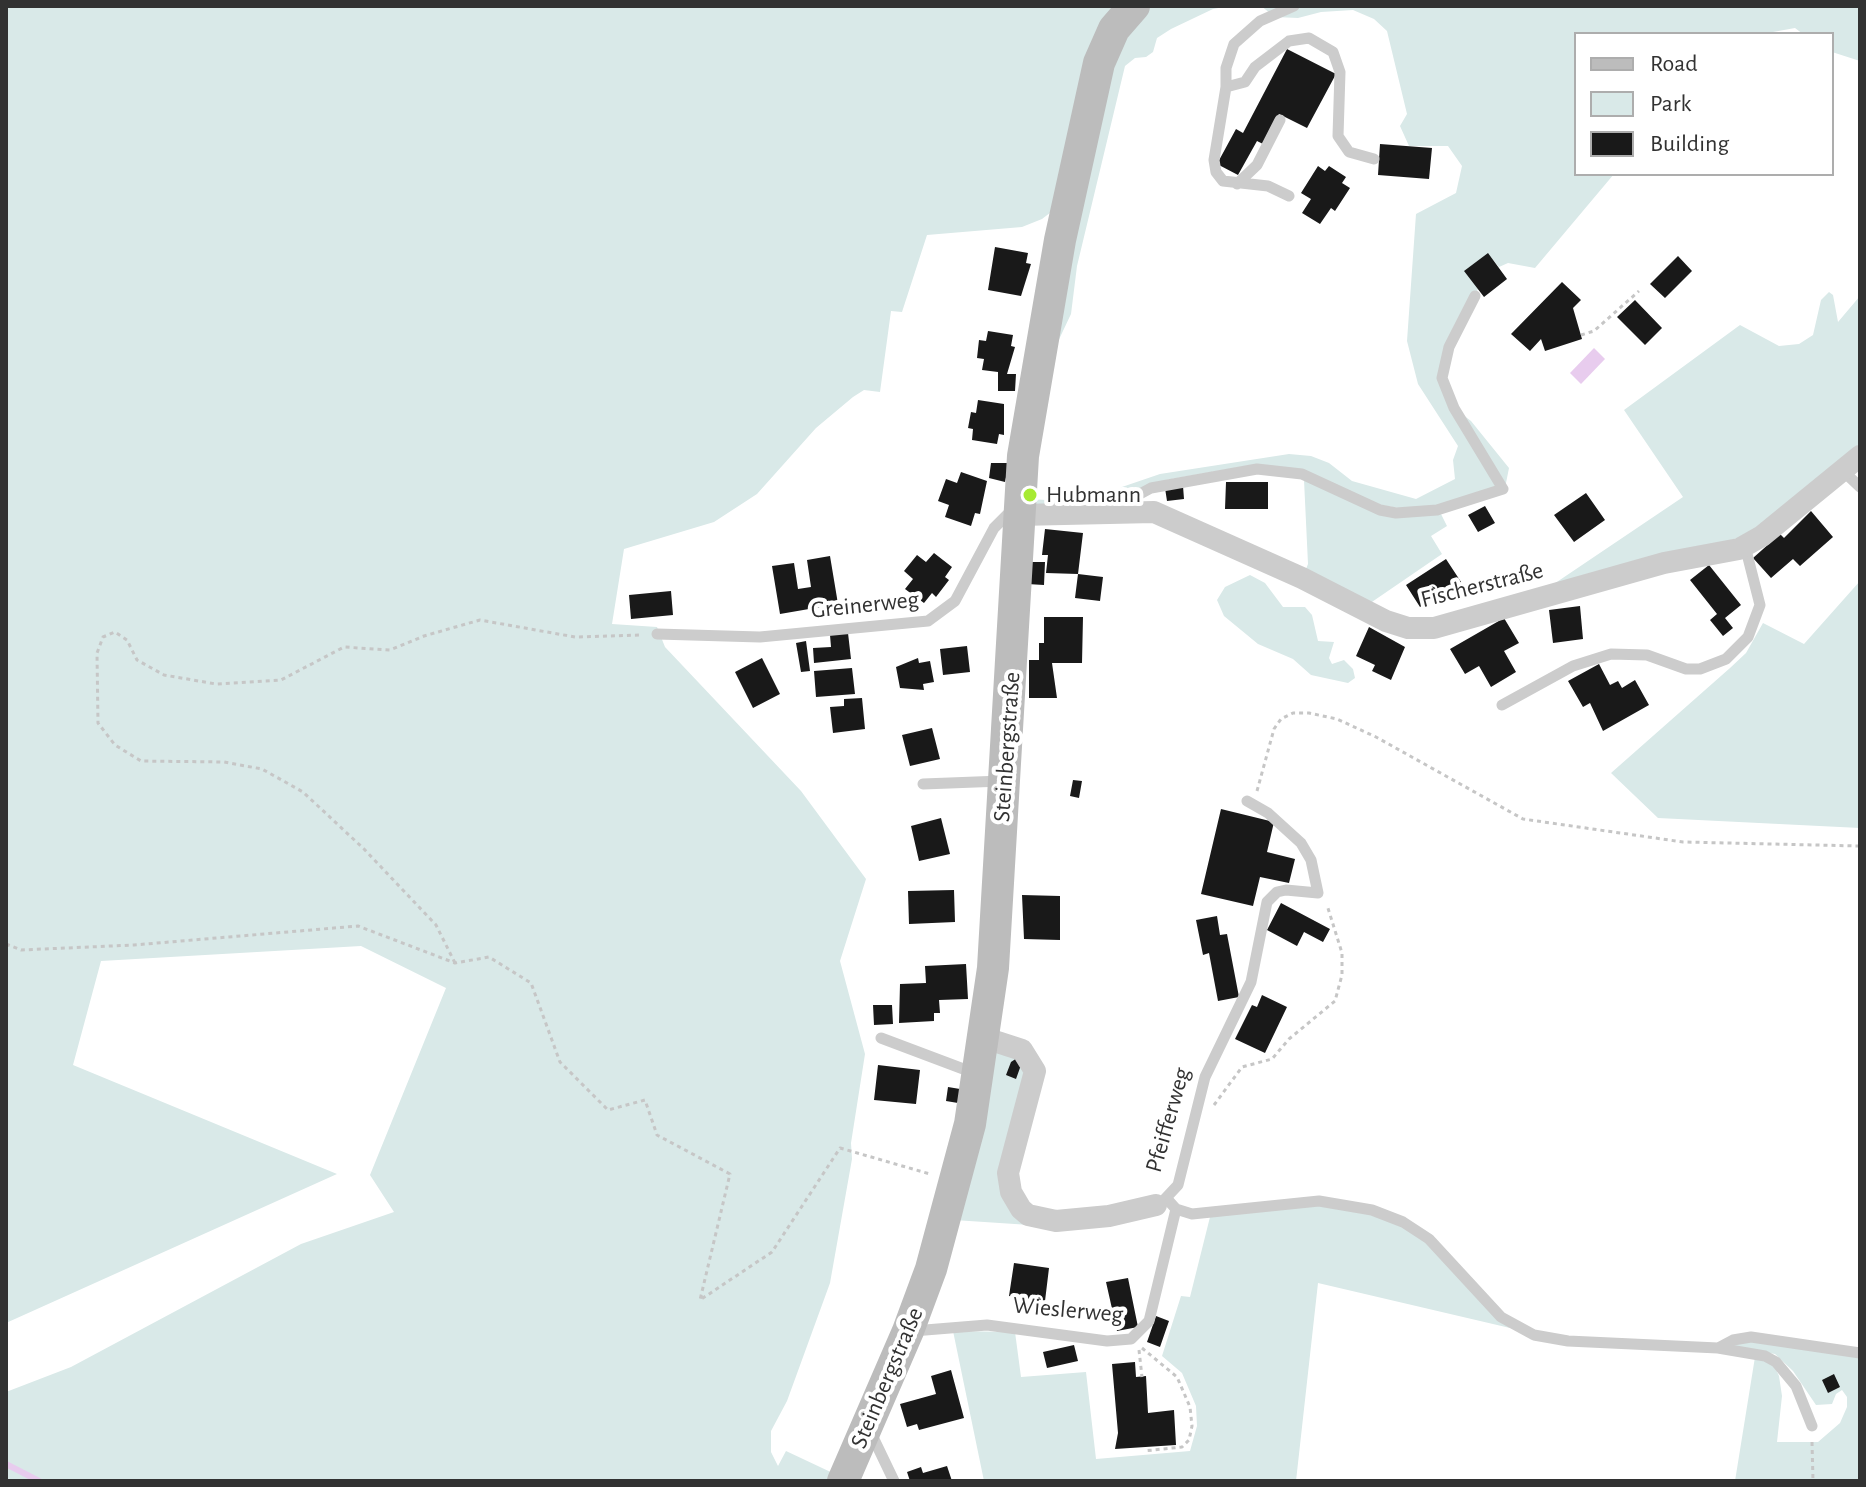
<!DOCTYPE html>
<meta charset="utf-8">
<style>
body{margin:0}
#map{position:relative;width:1866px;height:1487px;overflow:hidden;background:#fff;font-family:"Alegreya Sans",sans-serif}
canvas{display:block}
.frame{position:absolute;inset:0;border:8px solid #323232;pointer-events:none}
.legend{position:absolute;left:1574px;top:32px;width:260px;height:144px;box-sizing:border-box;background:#fff;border:2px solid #adadad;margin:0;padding:10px 14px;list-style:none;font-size:24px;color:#323232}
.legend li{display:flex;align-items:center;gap:16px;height:40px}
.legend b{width:40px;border:2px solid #adadad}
</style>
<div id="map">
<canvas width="1866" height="1487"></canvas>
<div class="frame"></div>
<ul class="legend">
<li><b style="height:10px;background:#bcbcbc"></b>Road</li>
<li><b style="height:22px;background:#d9e9e8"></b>Park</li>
<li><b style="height:22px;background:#191919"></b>Building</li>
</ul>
</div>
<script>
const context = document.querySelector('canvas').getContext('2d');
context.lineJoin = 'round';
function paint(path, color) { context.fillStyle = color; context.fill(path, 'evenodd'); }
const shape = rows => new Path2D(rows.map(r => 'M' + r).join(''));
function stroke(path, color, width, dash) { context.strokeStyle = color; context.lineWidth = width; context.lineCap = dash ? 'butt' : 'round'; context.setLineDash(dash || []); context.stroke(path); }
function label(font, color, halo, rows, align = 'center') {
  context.font = font + ' "Alegreya Sans",sans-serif'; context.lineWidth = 8; context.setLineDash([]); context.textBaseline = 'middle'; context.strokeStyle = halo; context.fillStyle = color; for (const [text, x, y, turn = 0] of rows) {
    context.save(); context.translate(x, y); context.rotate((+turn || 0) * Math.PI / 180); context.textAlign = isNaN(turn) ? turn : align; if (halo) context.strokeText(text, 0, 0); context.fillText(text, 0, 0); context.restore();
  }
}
paint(shape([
 [6,6,1122,6,1059,206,1042,219,1022,227,927,235,902,312,891,311,880,392,864,390,853,397,816,428,757,494,714,522,624,549,612,624,657,627,665,647,801,791,866,879,840,961,865,1054,851,1143,852,1159,830,1283,787,1401,771,1431,771,1452,778,1466,786,1451,837,1475,834,1481,6,1481,6,1392,71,1367,301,1244,394,1212,370,1175,446,988,361,946,101,961,73,1065,337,1174,6,1323],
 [1148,6,1229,6,1213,9,1171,29,1157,38,1153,52,1146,57,1135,58,1125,66,1077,266,1071,314,1045,369,1107,65],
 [1261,6,1860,6,1860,61,1832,52,1832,34,1803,34,1795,28,1762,34,1576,34,1576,174,1614,174,1535,268,1508,263,1499,267,1488,254,1478,289,1443,362,1454,408,1471,421,1509,468,1506,483,1436,506,1410,510,1381,505,1303,470,1257,464,1166,480,1097,506,1051,510,1032,502,1030,499,1078,502,1160,474,1289,454,1311,456,1329,463,1352,481,1416,499,1455,479,1453,460,1458,446,1418,384,1407,341,1416,214,1456,193,1462,166,1448,146,1409,146,1400,126,1407,114,1387,31,1374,19,1353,10,1321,12,1298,18,1275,17],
 [1829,292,1833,295,1838,322,1860,296,1860,451,1759,532,1539,594,1683,497,1624,410,1740,325,1779,346,1799,344,1813,335,1821,300],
 [1304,480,1395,517,1441,514,1447,526,1431,536,1442,554,1366,606,1304,574,1308,564],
 [1250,575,1265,583,1283,607,1305,607,1312,615,1318,641,1334,642,1329,658,1332,664,1344,660,1353,669,1355,678,1348,683,1311,675,1293,659,1258,644,1224,616,1217,600,1225,587],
 [1860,581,1860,828,1658,818,1611,773,1730,668,1746,653,1763,623,1804,644],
 [1004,1048,1029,1068,1003,1173,1045,1226,954,1220,992,1055],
 [1319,1204,1350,1208,1401,1225,1427,1242,1510,1328,1318,1283,1296,1481,984,1481,953,1331,1015,1332,1021,1377,1086,1372,1096,1459,1190,1451,1197,1426,1196,1406,1182,1373,1162,1356,1181,1296,1190,1297,1210,1217],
 [1751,1341,1860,1357,1860,1481,1735,1481,1755,1357,1774,1365,1779,1376,1782,1396,1777,1442,1818,1442,1840,1423,1847,1407,1847,1397,1842,1390,1836,1394,1832,1404,1816,1405,1793,1371,1775,1354,1730,1346]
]), '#d9e9e8');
paint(shape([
 [1594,348,1605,359,1581,384,1570,373]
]), '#e8ccee');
stroke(shape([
 [6,1464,39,1481]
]), '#e8ccee', 6);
paint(shape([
 [1287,49,1336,74,1307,128,1279,114,1263,144,1257,141,1238,175,1217,164,1236,129,1243,133],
 [1380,144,1432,148,1429,179,1378,175],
 [1318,166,1325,171,1329,166,1346,177,1342,183,1350,188,1335,211,1331,208,1320,224,1302,213,1311,199,1301,193],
 [995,247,1028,253,1026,263,1031,264,1021,296,988,290],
 [1488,253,1507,279,1484,297,1464,271],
 [1678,256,1692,271,1665,298,1650,284],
 [1562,282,1581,300,1573,308,1582,339,1545,351,1541,339,1530,351,1511,334],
 [1635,300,1662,328,1645,345,1617,317],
 [988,331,1013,335,1011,346,1015,347,1007,374,1016,374,1015,391,998,391,998,372,982,370,984,359,977,358,979,340,986,341],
 [978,400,1004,404,1004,435,999,434,997,444,972,440,973,429,968,428,971,412,976,413],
 [991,463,1009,463,1005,482,989,478],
 [961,472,987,481,980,514,975,513,971,526,945,517,949,505,938,501,946,479,957,483],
 [1226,482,1268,482,1268,509,1225,509],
 [1183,486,1184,499,1167,501,1165,488],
 [1586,493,1605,520,1574,542,1554,515],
 [1485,506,1495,523,1478,532,1468,515],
 [1811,511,1833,537,1800,566,1793,559,1771,578,1753,558,1780,534,1784,538],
 [1045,529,1083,533,1078,574,1046,573,1048,555,1042,555],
 [934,553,952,567,945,577,949,580,936,597,932,593,924,603,905,589,913,579,904,571,917,555,926,562],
 [830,556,838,604,780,614,772,566,794,563,798,589,811,587,807,560],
 [1446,559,1465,588,1444,602,1439,594,1420,607,1406,585],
 [1029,562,1045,562,1044,585,1027,584],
 [1709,565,1741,605,1725,618,1733,628,1723,636,1710,620,1717,614,1690,580],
 [1078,574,1103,577,1100,601,1075,598],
 [671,591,673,615,631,619,629,595],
 [1580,606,1583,639,1553,643,1549,610],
 [1044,617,1083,617,1082,663,1052,663,1057,698,1029,698,1029,660,1039,660,1039,643,1044,643],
 [1504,618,1519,643,1504,651,1516,672,1491,687,1479,666,1465,674,1450,649],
 [1369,627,1405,647,1391,680,1372,671,1375,665,1356,656],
 [848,633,851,659,814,663,813,648,831,647,830,635],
 [806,641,810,671,801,672,796,643],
 [967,646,970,672,943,675,940,649],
 [762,658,780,694,753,708,735,672],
 [918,658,919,663,930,661,934,682,923,684,924,690,900,688,896,667],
 [1599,664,1610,685,1618,681,1622,688,1635,680,1649,705,1603,731,1590,703,1583,707,1568,681],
 [852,668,855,694,816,697,814,671],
 [862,698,865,729,833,733,830,707,844,706,844,699],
 [932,728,940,759,910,766,902,735],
 [1073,780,1082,781,1079,798,1070,796],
 [1221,809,1274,822,1267,852,1295,859,1289,883,1260,877,1253,906,1201,894],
 [941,818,950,854,919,861,911,826],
 [954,890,955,922,909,924,908,891],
 [1022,895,1060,896,1060,940,1024,939],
 [1281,903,1330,929,1323,942,1304,932,1297,946,1267,930],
 [1217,916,1220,935,1227,934,1239,997,1218,1001,1209,953,1203,955,1196,920],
 [966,964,968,999,939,1000,940,1013,934,1013,934,1021,899,1023,900,984,926,983,925,966],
 [1262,995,1287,1007,1265,1053,1235,1039,1252,1005,1257,1007],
 [873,1005,892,1005,893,1024,874,1025],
 [1017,1058,1021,1065,1016,1079,1006,1075,1011,1062],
 [878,1065,920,1070,916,1104,874,1100],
 [948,1087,960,1089,958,1103,946,1101],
 [1014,1263,1049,1268,1045,1301,1009,1296],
 [1128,1278,1138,1327,1117,1331,1106,1282],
 [1156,1316,1169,1321,1160,1347,1147,1342],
 [1074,1345,1078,1361,1047,1368,1043,1352],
 [1135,1362,1136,1377,1146,1376,1148,1413,1174,1410,1176,1445,1115,1449,1118,1433,1112,1364],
 [951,1370,964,1418,919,1430,917,1424,907,1427,900,1404,936,1394,931,1376],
 [1834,1374,1840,1387,1828,1393,1822,1380],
 [947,1466,952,1481,910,1481,907,1472,921,1467,923,1473]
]), '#191919');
stroke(shape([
 [1581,335,1594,331,1639,291],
 [1257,791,1274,729,1281,719,1293,713,1309,713,1337,719,1376,737,1523,819,1683,842,1860,846],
 [6,944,21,950,134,945,358,926,455,963,489,957,531,983,560,1062,608,1110,645,1100,657,1135,730,1174,700,1300,772,1252,840,1148,930,1174],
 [455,963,436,925,364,849,303,792,262,769,224,762,141,761,115,745,98,723,97,653,103,637,115,632,127,640,137,660,164,675,216,684,281,680,344,647,390,650,424,636,480,620,575,637,641,635],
 [1214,1105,1242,1067,1272,1059,1289,1039,1335,1001,1342,975,1342,953,1327,905],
 [1142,1348,1177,1377,1190,1407,1192,1426,1189,1440,1182,1447,1144,1451],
 [1139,1350,1142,1377],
 [1812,1442,1813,1481]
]), '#c6c6c6', 3, [4, 4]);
stroke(shape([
 [1226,87,1226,68,1234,44,1260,21,1294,6],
 [1237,184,1257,165,1280,120],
 [1289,196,1268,186,1223,181,1216,172,1214,160,1226,87,1245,82,1255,67,1289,41,1309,38,1333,52,1340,72,1338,136,1349,152,1374,159],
 [1842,470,1860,487],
 [1114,508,1151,488,1257,469,1302,474,1380,510,1396,513,1437,510,1503,489,1454,408,1442,378,1449,347,1475,296],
 [657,634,760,637,928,621,955,601,994,528,1015,507],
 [1502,705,1573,666,1611,654,1647,655,1686,669,1700,669,1726,659,1748,637,1760,605,1745,546],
 [923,784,1002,781],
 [881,1038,974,1073],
 [1167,1199,1176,1209,1192,1214,1319,1201,1372,1210,1403,1222,1429,1239,1501,1317,1534,1335,1568,1341,1718,1348,1765,1356,1776,1362,1796,1386,1812,1426],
 [1163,1201,1178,1185,1205,1077,1251,982,1267,902,1277,892,1286,890,1318,893,1311,860,1301,843,1268,813,1247,801],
 [913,1331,987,1325,1107,1341,1131,1339,1149,1321,1176,1209],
 [1718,1348,1733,1340,1751,1337,1860,1353],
 [870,1431,894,1481]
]), '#ccc', 11);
stroke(shape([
 [1019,515,1154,512,1302,578,1386,621,1408,628,1434,628,1664,563,1739,549,1762,536,1860,456],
 [985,1038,1022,1050,1035,1071,1008,1173,1011,1192,1021,1209,1028,1215,1056,1221,1109,1216,1156,1205]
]), '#ccc', 22);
stroke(shape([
 [843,1481,908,1331,931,1269,970,1124,993,968,1023,456,1060,240,1099,63,1114,29,1134,6]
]), '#bcbcbc', 32);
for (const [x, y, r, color] of [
 [1030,495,8,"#a7ea33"]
]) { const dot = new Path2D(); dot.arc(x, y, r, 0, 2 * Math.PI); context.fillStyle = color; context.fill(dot); stroke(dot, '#fff', 3); }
label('24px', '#323232', '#fff', [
 ["Hubmann",1046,495]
], 'left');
label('24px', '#323232', '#fff', [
 ["Fischerstraße",1482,585,-14],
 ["Greinerweg",865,605,-6],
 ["Steinbergstraße",1007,747,-86],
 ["Pfeifferweg",1168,1120,-74],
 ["Wieslerweg",1068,1310,5],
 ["Steinbergstraße",887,1378,-67]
]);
</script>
